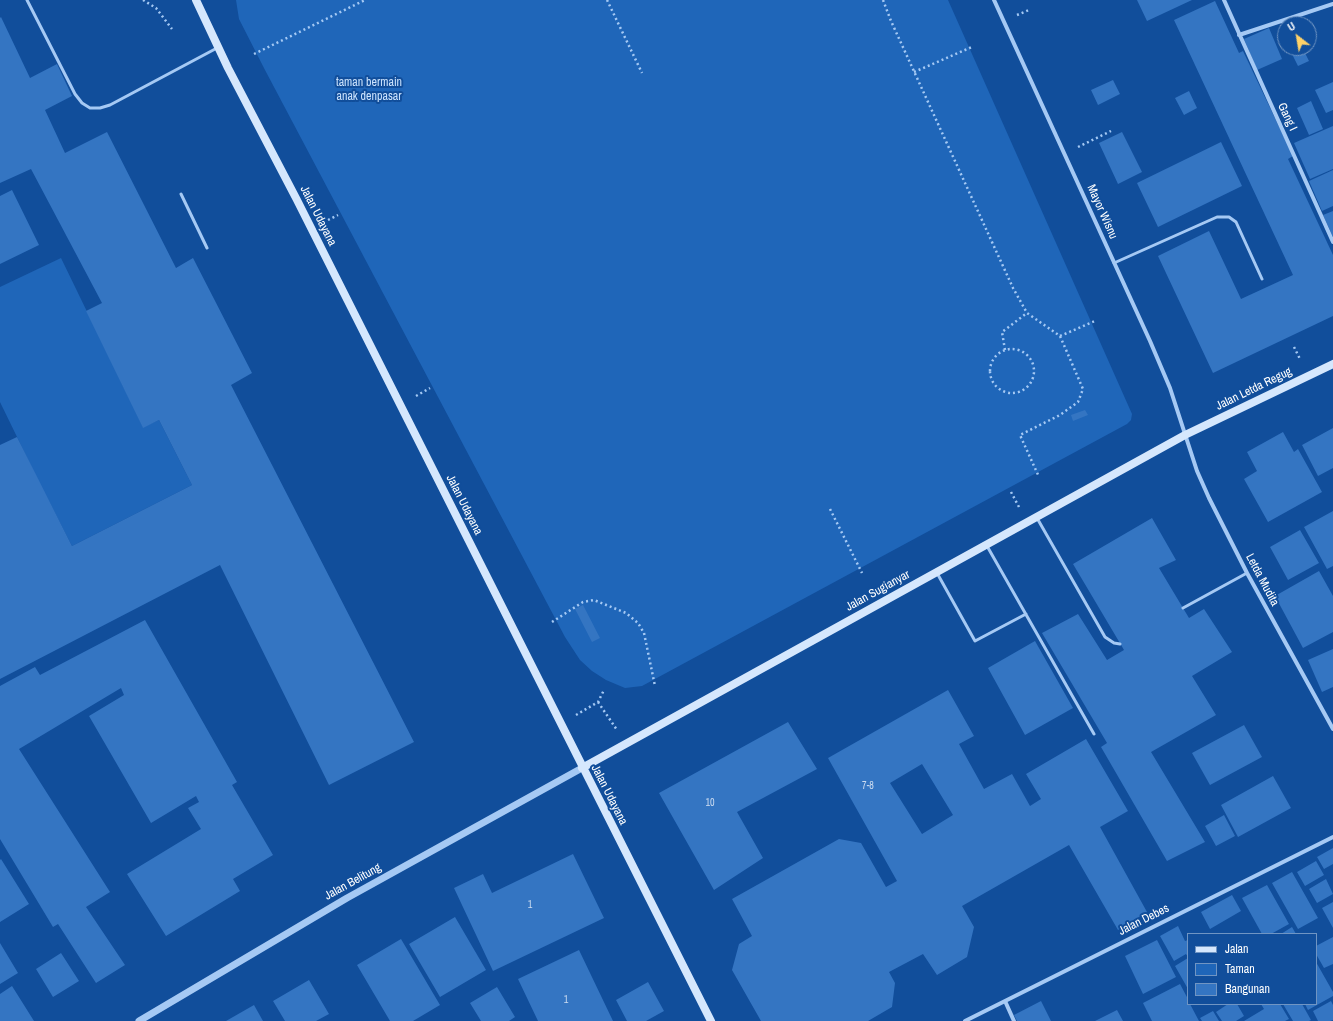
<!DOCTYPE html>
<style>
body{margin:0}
#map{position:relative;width:1333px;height:1021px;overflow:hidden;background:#114e9b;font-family:"Archivo Narrow",sans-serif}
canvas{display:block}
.legend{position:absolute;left:1187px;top:933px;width:130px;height:72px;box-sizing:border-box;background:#114e9b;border:1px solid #7095c3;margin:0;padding:5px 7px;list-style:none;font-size:12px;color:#fff}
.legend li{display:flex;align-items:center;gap:8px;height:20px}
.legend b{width:20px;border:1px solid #7095c3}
.north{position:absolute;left:1277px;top:16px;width:40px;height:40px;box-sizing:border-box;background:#114e9b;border:1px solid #7095c3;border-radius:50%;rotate:329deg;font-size:11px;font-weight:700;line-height:16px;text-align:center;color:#fff}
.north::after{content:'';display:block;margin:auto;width:14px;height:18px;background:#ffd268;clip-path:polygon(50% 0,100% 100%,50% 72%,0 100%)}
</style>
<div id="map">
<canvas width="1333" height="1021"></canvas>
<ul class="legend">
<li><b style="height:5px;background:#d5e7fd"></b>Jalan</li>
<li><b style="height:11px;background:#1f66b9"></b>Taman</li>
<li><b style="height:11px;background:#3475c2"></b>Bangunan</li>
</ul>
<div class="north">U</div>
</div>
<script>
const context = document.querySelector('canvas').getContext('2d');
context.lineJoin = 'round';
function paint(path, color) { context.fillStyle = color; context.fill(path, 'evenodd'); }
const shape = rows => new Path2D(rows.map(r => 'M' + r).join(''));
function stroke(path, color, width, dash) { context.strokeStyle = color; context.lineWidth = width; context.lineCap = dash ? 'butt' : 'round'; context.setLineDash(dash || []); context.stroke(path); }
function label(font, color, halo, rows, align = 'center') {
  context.font = font + ' "Archivo Narrow",sans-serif'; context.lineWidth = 4; context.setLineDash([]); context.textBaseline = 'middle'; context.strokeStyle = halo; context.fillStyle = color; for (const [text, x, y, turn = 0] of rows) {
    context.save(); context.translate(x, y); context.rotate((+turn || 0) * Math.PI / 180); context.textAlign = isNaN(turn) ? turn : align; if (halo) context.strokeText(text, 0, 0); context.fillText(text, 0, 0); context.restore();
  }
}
paint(shape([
 [236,0,948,0,1132,414,1131,420,1127,424,642,686,625,688,606,680,592,671,580,660,565,637,265,70,239,19],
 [61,258,143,427,159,420,192,485,72,546,37,478,0,402,0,287]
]), '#1f66b9');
paint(shape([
 [1137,0,1192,0,1147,21],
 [1215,1,1239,53,1243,51,1293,156,1288,159,1333,255,1333,316,1213,373,1158,256,1209,231,1241,299,1293,275,1174,20],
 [1,17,30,78,57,64,72,96,45,110,65,153,107,132,176,268,193,258,252,373,231,385,414,742,329,785,220,565,0,679,0,445,17,437,72,546,192,485,159,420,143,428,86,311,102,303,31,169,0,183,0,18],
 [1269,28,1282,59,1257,70,1244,39],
 [1303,49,1309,61,1298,66,1292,54],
 [1113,80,1120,94,1098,105,1091,90],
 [1333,82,1333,110,1326,113,1315,90],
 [1189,91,1197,108,1184,115,1175,98],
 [1311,101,1323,129,1309,135,1297,108],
 [1333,126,1333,169,1310,179,1294,143],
 [1122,132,1142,172,1118,184,1099,143],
 [1221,142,1242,186,1158,227,1137,183],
 [1333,170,1333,206,1322,211,1309,181],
 [12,190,39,245,0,264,0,196],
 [1333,211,1333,237,1323,215],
 [1085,410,1088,415,1073,421,1071,415],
 [1333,428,1333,468,1318,476,1302,445],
 [1283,432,1294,452,1298,449,1322,492,1268,522,1244,479,1257,471,1247,452],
 [1333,511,1333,566,1327,569,1304,527],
 [1152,518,1176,560,1159,568,1189,618,1204,609,1232,652,1192,676,1216,715,1151,752,1205,842,1167,861,1101,747,1107,743,1042,633,1078,614,1107,660,1124,650,1073,564],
 [1300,530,1319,563,1288,580,1270,547],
 [1319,571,1333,596,1333,632,1303,648,1275,596],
 [583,605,600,638,592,642,575,609],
 [145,620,237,782,232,785,273,855,233,879,240,891,166,936,127,874,201,829,188,808,199,802,196,796,151,823,89,716,124,695,121,688,19,749,110,892,86,907,125,965,96,983,58,924,53,927,0,839,0,686,35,667,40,675],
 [1035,641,1073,708,1025,735,988,668],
 [1333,649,1333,687,1322,692,1308,660],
 [948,690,974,736,959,744,984,789,1012,774,1030,806,1041,799,1026,774,1086,739,1128,811,1100,827,1147,912,1118,930,1069,845,962,906,974,927,967,957,937,975,923,954,889,972,895,983,892,1007,868,1021,761,1021,732,970,739,944,752,936,732,899,839,839,861,843,886,887,897,881,828,758],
 [922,764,953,815,922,834,890,783],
 [788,722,817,769,737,812,763,858,714,890,659,793],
 [1244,725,1262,757,1210,785,1192,753],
 [1273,776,1291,808,1238,837,1221,805],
 [1224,815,1235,836,1216,846,1205,826],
 [1333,848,1333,864,1324,869,1317,857],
 [573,854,604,918,493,971,454,888,483,874,492,893],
 [1,859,29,904,0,922,0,860],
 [1316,861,1324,875,1305,886,1297,872],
 [1292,872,1318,918,1298,929,1272,883],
 [1326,879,1333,894,1317,903,1309,889],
 [1267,885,1289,924,1271,934,1262,934,1242,898],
 [1232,895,1241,911,1210,929,1201,912],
 [1333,902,1333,928,1322,908],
 [455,917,486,970,440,997,409,944],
 [1178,926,1185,941,1188,940,1188,957,1186,954,1174,961,1160,936],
 [1292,927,1296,934,1281,934],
 [1333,937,1333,964,1324,968,1316,954,1316,946],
 [401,939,440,1005,413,1021,390,1021,357,965],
 [1157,940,1176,977,1143,994,1125,956],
 [0,943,18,973,0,984],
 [579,950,613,1021,538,1021,518,979],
 [61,953,79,981,53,997,36,969],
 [1188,958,1188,989,1175,966],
 [1316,962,1333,992,1333,996,1308,1010,1305,1004,1316,1004],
 [309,980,329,1014,316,1021,285,1021,273,1001],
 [648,982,664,1011,646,1021,627,1021,616,1000],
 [1180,984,1188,999,1188,1004,1190,1004,1199,1021,1152,1021,1143,1003],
 [12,986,34,1021,0,1021,0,994],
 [497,987,515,1017,509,1021,481,1021,470,1003],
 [1041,1001,1051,1021,1017,1021,1014,1015],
 [1331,1001,1333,1005,1333,1020,1330,1021,1318,1021,1313,1011],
 [1228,1004,1237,1004,1244,1016,1236,1021,1222,1021,1216,1012],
 [1261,1004,1280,1004,1289,1019,1285,1021,1244,1021,1264,1009],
 [1283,1004,1302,1004,1311,1020,1309,1021,1293,1021],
 [254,1005,263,1021,226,1021],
 [1117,1010,1123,1021,1095,1021],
 [1213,1011,1219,1021,1202,1021,1200,1018]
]), '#3475c2');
stroke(shape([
 [143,0,156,8,172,29],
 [607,0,642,73],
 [883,0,891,21,1013,288,1027,313,1060,336,1083,389,1078,402,1060,415,1020,435,1039,477],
 [1017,15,1029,10],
 [254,54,365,0],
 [914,72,972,47],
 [1078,147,1111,131],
 [328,220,338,215],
 [1060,336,1095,321],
 [1294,347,1300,359],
 '990 371a22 22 0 1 1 44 0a22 22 0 1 1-44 0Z',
 [1005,350,1002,332,1027,313],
 [416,396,430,388],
 [1011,492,1019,507],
 [830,509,862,573],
 [552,622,583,602,594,600,626,613,638,623,644,633,655,686],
 [598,702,617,730],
 [576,715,598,702,604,690]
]), '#a5c9f4', 2.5, [2, 3]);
stroke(shape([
 [27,0,75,94,82,103,90,108,100,108,110,105,217,48],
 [181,194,207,248],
 [1114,263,1217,217,1229,217,1236,222,1262,279],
 [1037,518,1105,637,1114,643,1120,644],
 [987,546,1094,734],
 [937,573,975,641,1026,614],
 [1183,608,1247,573]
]), '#a5c9f4', 3);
stroke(shape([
 [994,0,1150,341,1170,388,1197,471,1209,498,1247,573,1333,729],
 [1224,0,1333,242],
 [1239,35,1333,4],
 [1005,1001,1014,1021],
 [965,1021,1333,837]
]), '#a5c9f4', 4);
stroke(shape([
 [139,1021,347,898,582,768]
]), '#a5c9f4', 7);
stroke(shape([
 [196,0,228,68,297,200,711,1021],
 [582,768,1185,435,1333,364]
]), '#d5e7fd', 8);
label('10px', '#ccdcf0', null, [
 ["7-8",868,786],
 ["10",710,803],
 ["1",530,905],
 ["1",566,1000]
]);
label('12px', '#cde4fe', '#114e9b', [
 ["taman bermain",369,83],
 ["anak denpasar",369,97]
]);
label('12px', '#fff', '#114e9b', [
 ["Gang I",1287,117,65],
 ["Mayor Wisnu",1102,212,66],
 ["Jalan Udayana",318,216,63],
 ["Jalan Letda Regug",1254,389,-26],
 ["Jalan Udayana",464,505,63],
 ["Letda Mudita",1262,580,62],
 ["Jalan Sugianyar",878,591,-29],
 ["Jalan Udayana",609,795,63],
 ["Jalan Belitung",353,882,-29],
 ["Jalan Debes",1144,920,-27]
]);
</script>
